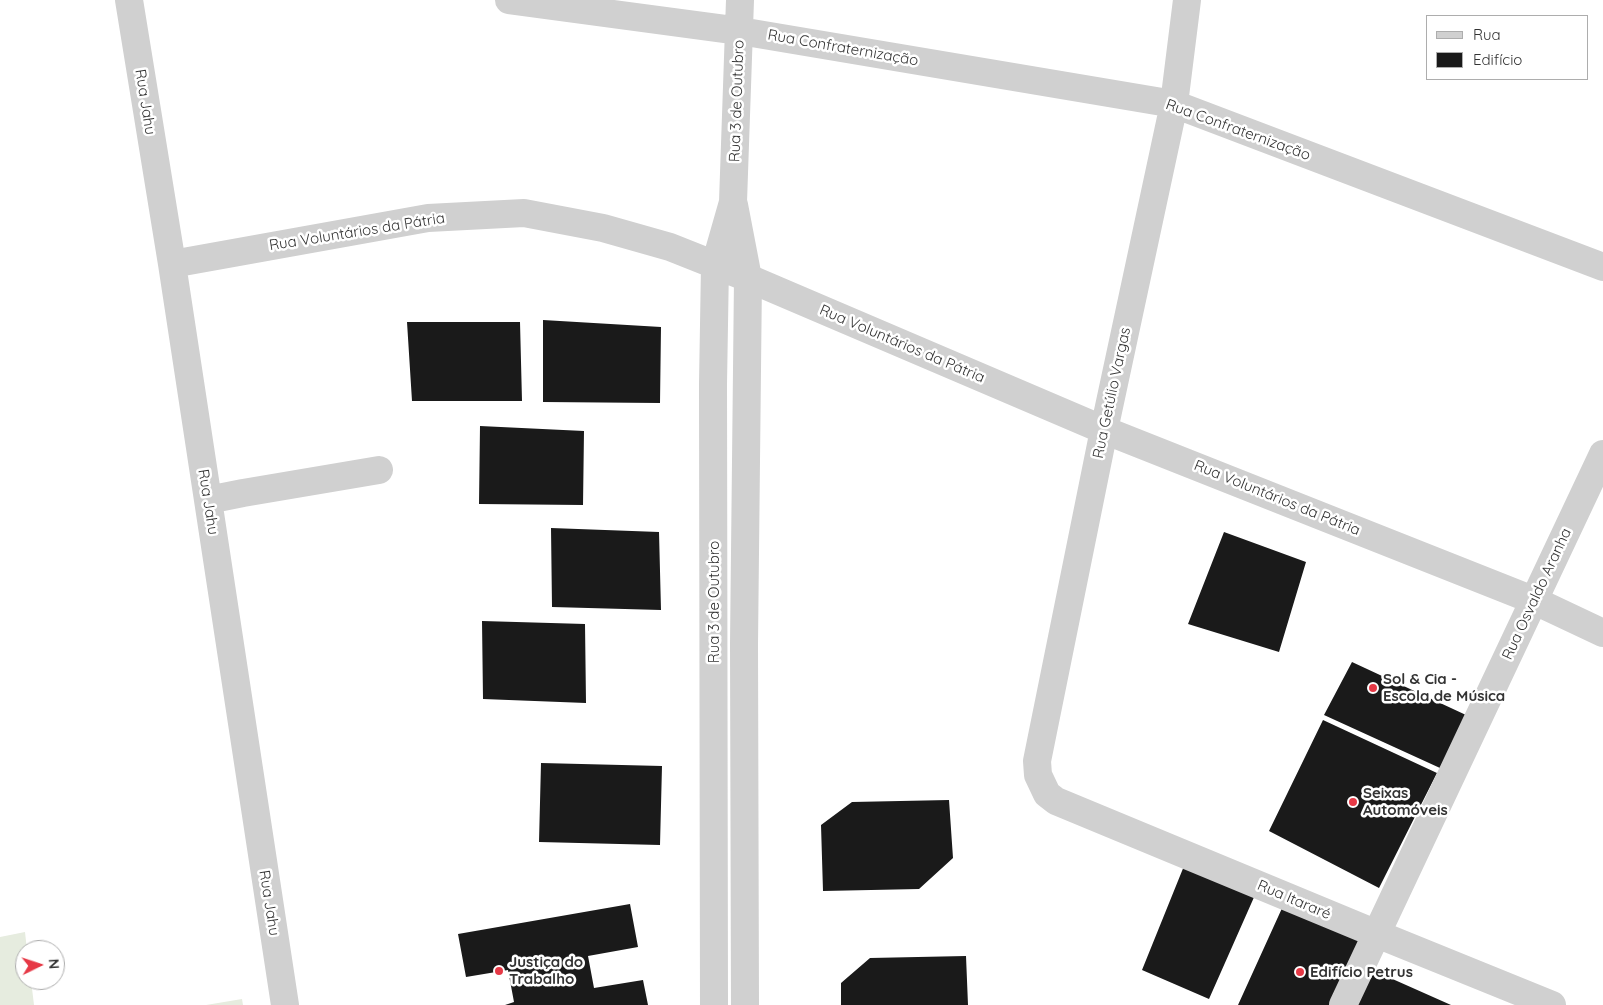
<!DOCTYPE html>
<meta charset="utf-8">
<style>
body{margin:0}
#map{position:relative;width:1603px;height:1005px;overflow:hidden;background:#fff;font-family:Quicksand,sans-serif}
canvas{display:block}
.legend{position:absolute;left:1426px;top:15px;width:162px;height:65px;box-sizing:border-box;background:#fff;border:1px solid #adadad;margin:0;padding:6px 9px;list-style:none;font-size:15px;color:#333}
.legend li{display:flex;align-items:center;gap:10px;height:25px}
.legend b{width:25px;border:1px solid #adadad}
.north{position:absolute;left:15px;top:940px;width:50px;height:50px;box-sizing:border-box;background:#fff;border:1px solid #adadad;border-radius:50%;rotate:86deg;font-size:14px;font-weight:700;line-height:20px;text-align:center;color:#333}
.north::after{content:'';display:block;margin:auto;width:18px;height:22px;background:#e63946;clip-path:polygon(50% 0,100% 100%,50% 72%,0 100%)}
</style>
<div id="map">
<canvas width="1603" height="1005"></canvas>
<ul class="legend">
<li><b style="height:6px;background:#d0d0d0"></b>Rua</li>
<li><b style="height:14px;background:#1a1a1a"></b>Edifício</li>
</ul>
<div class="north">N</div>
</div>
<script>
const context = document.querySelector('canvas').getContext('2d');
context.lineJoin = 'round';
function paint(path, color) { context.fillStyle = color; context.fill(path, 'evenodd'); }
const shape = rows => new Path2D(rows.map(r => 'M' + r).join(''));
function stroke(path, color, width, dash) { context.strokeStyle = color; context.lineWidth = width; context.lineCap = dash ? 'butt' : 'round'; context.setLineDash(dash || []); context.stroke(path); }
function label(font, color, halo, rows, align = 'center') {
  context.font = font + ' Quicksand,sans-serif'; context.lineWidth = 5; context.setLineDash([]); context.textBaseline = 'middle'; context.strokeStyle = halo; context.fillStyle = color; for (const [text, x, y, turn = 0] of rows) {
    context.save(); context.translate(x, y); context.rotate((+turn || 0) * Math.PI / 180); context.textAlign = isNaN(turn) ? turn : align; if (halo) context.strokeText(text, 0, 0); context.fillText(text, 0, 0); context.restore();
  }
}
paint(shape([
 [25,932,27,950,25,950,25,980,31,980,34,1005,0,1005,0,937],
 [242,999,243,1005,206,1005]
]), '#e6ecdf');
paint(shape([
 [543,320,661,327,660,403,543,402],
 [407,322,520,322,522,401,412,401],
 [480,426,584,431,583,505,479,504],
 [551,528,659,532,661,610,552,607],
 [1224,532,1306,562,1279,652,1188,624],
 [482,621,585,624,586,703,483,699],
 [1352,662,1466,715,1440,768,1324,715],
 [1323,720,1437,773,1379,888,1269,831],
 [541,763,662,766,660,845,539,842],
 [949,800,953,858,919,889,823,891,821,825,852,802],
 [1184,866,1255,895,1209,999,1142,970],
 [630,904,638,947,588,956,594,988,643,980,648,1005,505,1005,514,1002,508,970,466,977,458,934],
 [1283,906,1360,939,1332,1005,1238,1005],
 [966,956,968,1005,841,1005,841,983,870,958],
 [1370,969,1451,1005,1354,1005]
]), '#1a1a1a');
stroke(shape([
 [129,0,172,264,285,1005],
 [509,0,740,31,1174,104,1603,267],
 [1187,0,1174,104,1104,430,1037,761,1038,775,1047,794,1056,801,1377,934,1552,1005],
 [734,205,748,278,744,644,745,1005],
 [172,264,428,218,524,213,603,228,670,247,748,278,1104,430,1533,600,1603,633],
 [208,500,243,493,379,470],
 [714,1005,713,384,715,265,733,202,740,0],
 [1343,1005,1603,454]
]), '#d0d0d0', 28);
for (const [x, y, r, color] of [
 [1373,688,5,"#e63946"],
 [1353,802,5,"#e63946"],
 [499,971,5,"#e63946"],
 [1300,972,5,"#e63946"]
]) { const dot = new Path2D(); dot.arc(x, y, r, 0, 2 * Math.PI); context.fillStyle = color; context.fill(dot); stroke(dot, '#fff', 2); }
label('15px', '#333', '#fff', [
 ["Rua Confraternização",843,48,10],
 ["Rua 3 de Outubro",737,101,-88],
 ["Rua Jahu",145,102,81],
 ["Rua Confraternização",1238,130,20],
 ["Rua Voluntários da Pátria",357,232,-9],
 ["Rua Voluntários da Pátria",902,344,23],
 ["Rua Getúlio Vargas",1112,393,-78],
 ["Rua Voluntários da Pátria",1277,498,22],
 ["Rua Jahu",208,502,81],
 ["Rua Osvaldo Aranha",1537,594,-65],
 ["Rua 3 de Outubro",714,602,-90],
 ["Rua Itararé",1294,900,23],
 ["Rua Jahu",269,903,81]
]);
label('bold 15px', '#333', '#fff', [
 ["Sol & Cia -",1383,679],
 ["Escola de Música",1383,696],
 ["Seixas",1363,793],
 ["Automóveis",1363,810],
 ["Justiça do",509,962],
 ["Trabalho",509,979],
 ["Edifício Petrus",1310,972]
], 'left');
</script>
